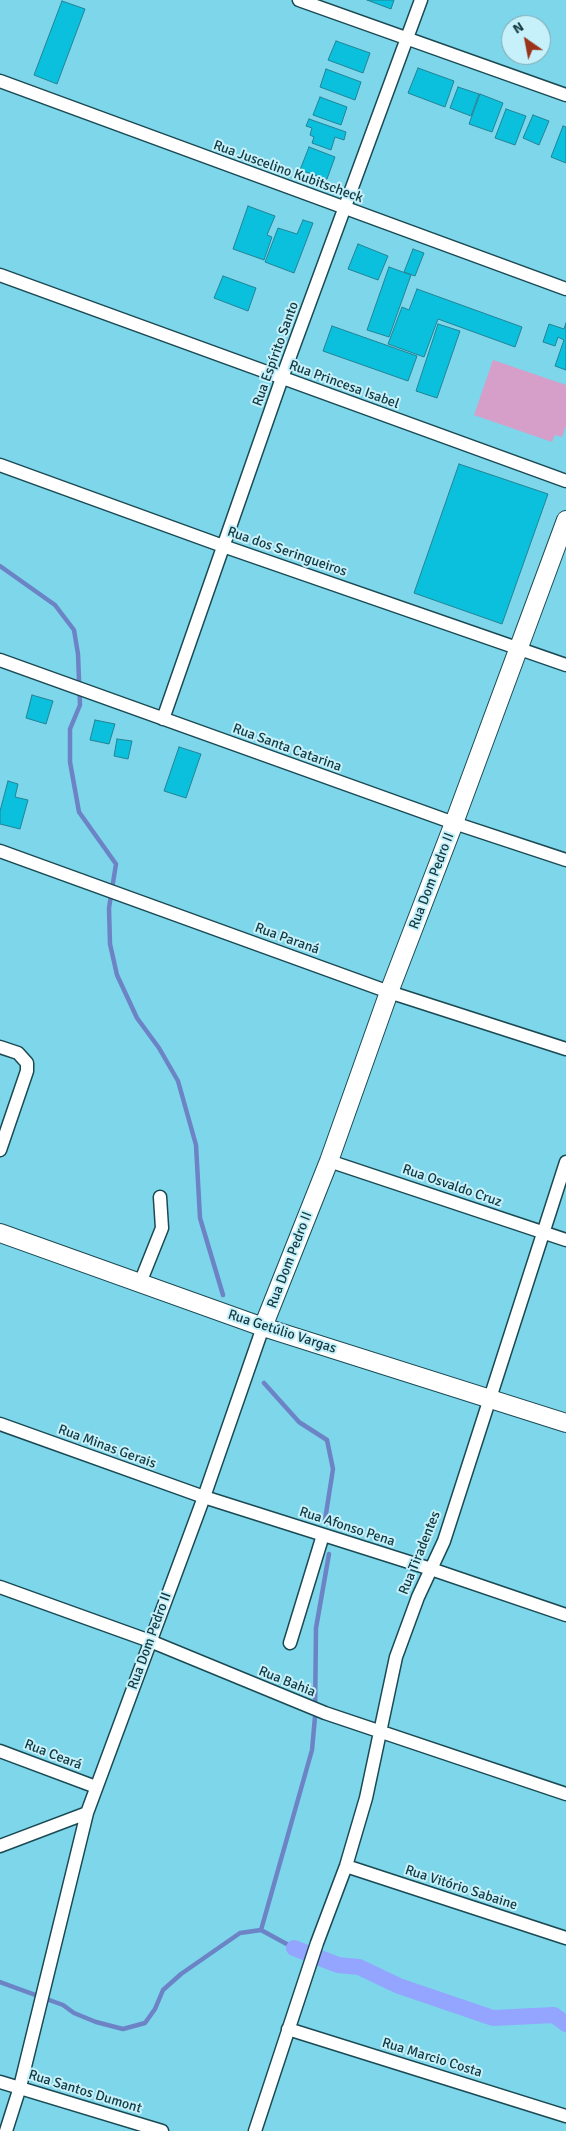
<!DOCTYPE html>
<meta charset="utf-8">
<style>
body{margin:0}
#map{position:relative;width:566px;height:2131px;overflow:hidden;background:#7ed6ea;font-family:Signika,sans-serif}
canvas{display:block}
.north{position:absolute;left:501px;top:15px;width:50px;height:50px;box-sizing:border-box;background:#c6f0fa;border:1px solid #7ea6b0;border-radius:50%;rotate:327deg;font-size:14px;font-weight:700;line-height:20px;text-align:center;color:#123840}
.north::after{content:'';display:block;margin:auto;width:18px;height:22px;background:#9b331a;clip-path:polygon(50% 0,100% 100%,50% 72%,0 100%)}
</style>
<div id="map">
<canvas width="566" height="2131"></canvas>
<div class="north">N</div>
</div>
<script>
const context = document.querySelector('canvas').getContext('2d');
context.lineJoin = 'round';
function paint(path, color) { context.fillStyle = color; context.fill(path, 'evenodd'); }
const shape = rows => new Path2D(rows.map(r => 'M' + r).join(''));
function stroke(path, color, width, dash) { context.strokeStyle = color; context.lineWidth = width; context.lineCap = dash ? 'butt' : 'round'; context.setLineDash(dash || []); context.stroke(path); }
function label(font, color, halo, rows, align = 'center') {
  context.font = font + ' Signika,sans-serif'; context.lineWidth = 4; context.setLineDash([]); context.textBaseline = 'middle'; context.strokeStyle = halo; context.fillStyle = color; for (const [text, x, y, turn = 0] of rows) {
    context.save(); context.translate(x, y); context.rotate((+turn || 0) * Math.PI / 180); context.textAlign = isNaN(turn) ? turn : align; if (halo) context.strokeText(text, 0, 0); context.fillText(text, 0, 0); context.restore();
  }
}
paint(shape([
 [493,360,566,385,566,426,562,437,555,435,552,442,474,415]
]), '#d59fc9');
stroke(shape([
 [0,566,55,605,74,630,78,654,80,705,70,729,70,762,79,812,116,864,109,908,110,944,117,975,137,1018,159,1048,178,1081,196,1145,200,1218,223,1295],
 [264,1383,299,1422,327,1440,333,1469,325,1520],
 [261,1930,312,1750,315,1717,316,1628,329,1554],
 [0,1982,63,2005,74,2013,96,2022,123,2029,145,2023,155,2009,163,1990,181,1974,240,1933,261,1930,294,1948]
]), '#6c84c5', 4.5);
stroke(shape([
 [294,1948,338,1965,359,1967,399,1986,493,2018,554,2015,566,2024]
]), '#93a5fe', 16);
const building = shape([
 [367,0,394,0,391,9,367,0],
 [62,1,85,9,57,84,34,75,62,1],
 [336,41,370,53,363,73,328,60,336,41],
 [418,68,454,81,445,107,408,93,418,68],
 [326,69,361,82,355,100,320,87,326,69],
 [458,87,479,94,471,116,450,108,458,87],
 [480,94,503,103,492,132,469,124,480,94],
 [320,97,347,107,341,125,313,115,320,97],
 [506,109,526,116,515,145,495,138,506,109],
 [533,115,549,121,539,145,523,138,533,115],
 [309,119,346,132,344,140,335,137,331,150,312,143,314,137,310,135,312,128,306,126,309,119],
 [563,126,566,127,566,163,551,157,563,126],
 [309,147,335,157,327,179,300,170,309,147],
 [248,206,275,216,267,235,272,237,264,260,233,249,248,206],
 [303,220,313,223,294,273,265,262,278,228,297,234,303,220],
 [358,244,388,256,378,280,348,269,358,244],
 [413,249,424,253,415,276,404,272,413,249],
 [389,267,411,275,389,337,367,330,389,267],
 [223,276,256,288,248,311,214,298,223,276],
 [417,289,522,327,515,347,438,319,424,357,388,344,402,307,409,310,417,289],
 [566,323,566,370,555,366,564,340,558,337,555,346,543,342,549,324,564,329,566,323],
 [438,324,460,331,437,398,416,391,438,324],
 [332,326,417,356,408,381,323,351,332,326],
 [459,464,548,494,502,624,414,593,459,464],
 [32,695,53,701,46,724,26,718,32,695],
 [95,720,115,724,109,744,90,740,95,720],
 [117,739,132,741,128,759,114,756,117,739],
 [179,747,201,754,186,798,164,791,179,747],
 [8,781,18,784,15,797,28,800,20,829,0,824,0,811,8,781]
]);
paint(building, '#0ac0dd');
stroke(building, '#238396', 1);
const street = shape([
 [299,0,566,95],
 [0,81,566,289],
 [0,275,566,481],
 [0,465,223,546,566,665],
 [0,660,454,823,566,860],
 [163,719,282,378,421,0],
 [0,851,389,992,566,1049],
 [0,1047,18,1053,27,1063,27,1071,0,1150],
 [329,1161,566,1240],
 [140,1283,162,1228,160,1197],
 [0,1424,204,1497,431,1569,566,1615],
 [0,1587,150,1641,325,1713,566,1794],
 [290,1643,323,1535],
 [0,1751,96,1787],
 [0,1846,87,1813],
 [346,1866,566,1938],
 [288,2029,566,2116],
 [0,2082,162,2131],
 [6,2131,20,2087,87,1813,204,1497,263,1327],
 [255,2131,317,1943,346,1866,366,1798,396,1657,418,1597,444,1541,566,1162]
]);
const secondary = shape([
 [0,1233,263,1327,566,1423],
 [263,1327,329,1161,389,992,454,823,566,520]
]);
stroke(street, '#1a4a54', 15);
stroke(secondary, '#1a4a54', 20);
stroke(street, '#fff', 12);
stroke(secondary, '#fff', 18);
label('14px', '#123840', '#c6f0fa', [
 ["Rua Juscelino Kubitscheck",288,172,20],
 ["Rua Espírito Santo",276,354,-70],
 ["Rua Princesa Isabel",344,385,20],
 ["Rua dos Seringueiros",287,552,19],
 ["Rua Santa Catarina",287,748,20],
 ["Rua Dom Pedro II",432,881,-69],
 ["Rua Paraná",287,939,20],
 ["Rua Osvaldo Cruz",452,1186,19],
 ["Rua Dom Pedro II",290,1260,-69],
 ["Rua Getúlio Vargas",282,1332,18],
 ["Rua Minas Gerais",107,1447,20],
 ["Rua Afonso Pena",347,1527,18],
 ["Rua Tiradentes",420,1553,-68],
 ["Rua Dom Pedro II",150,1641,-70],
 ["Rua Bahia",287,1682,22],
 ["Rua Ceará",53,1755,21],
 ["Rua Vitório Sabaine",461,1888,18],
 ["Rua Marcio Costa",432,2058,17],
 ["Rua Santos Dumont",85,2092,17]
]);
</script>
